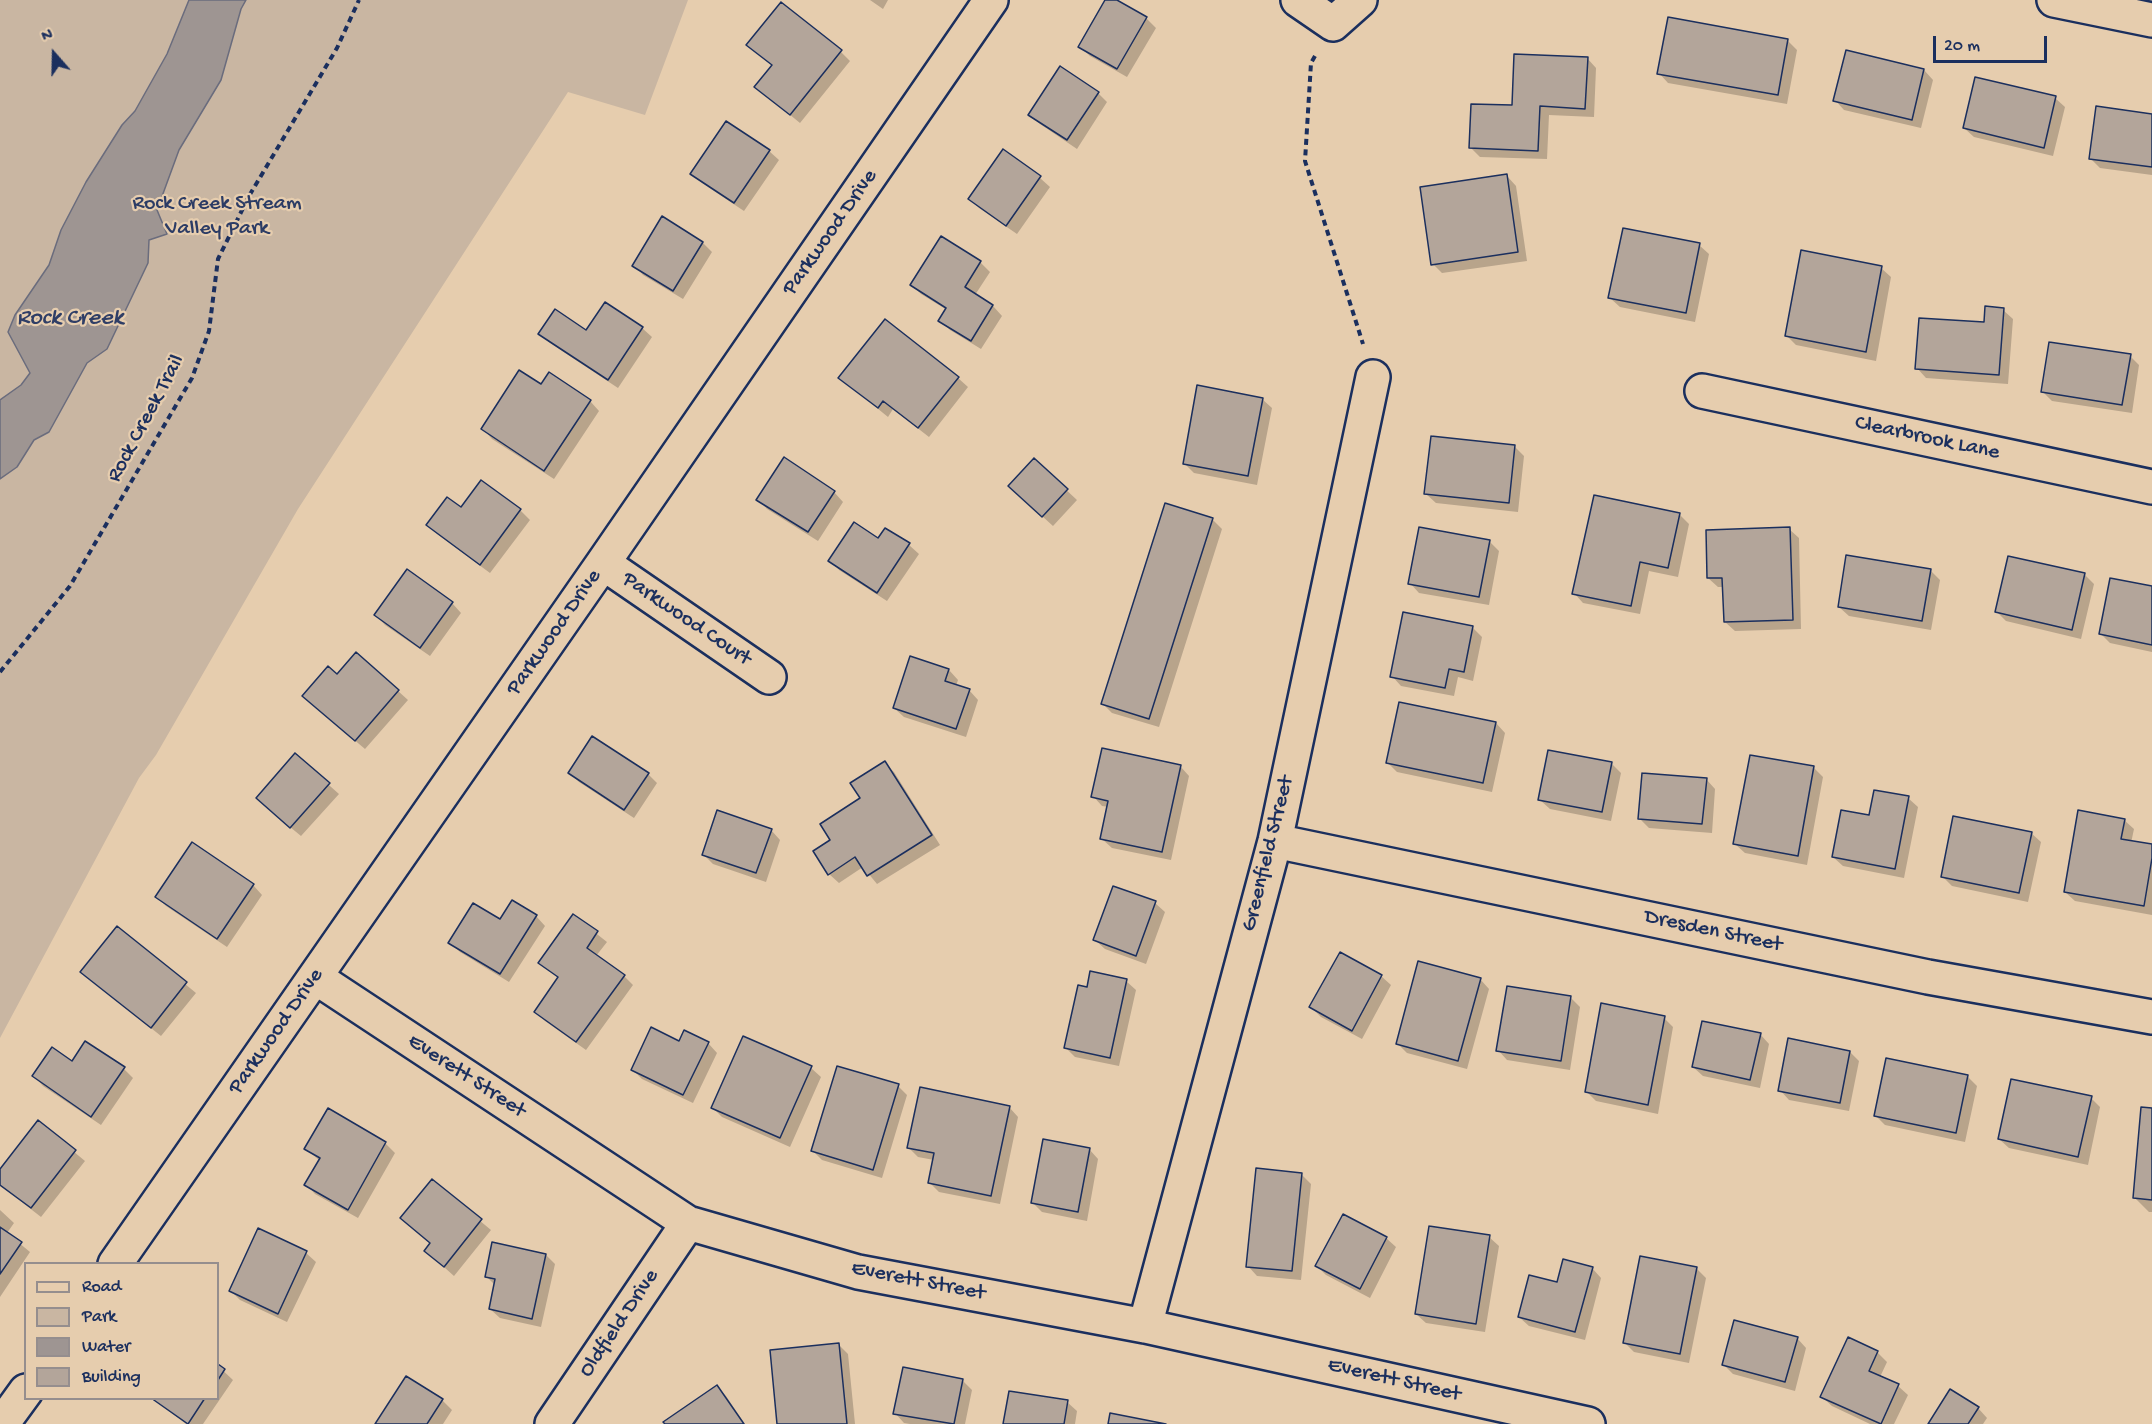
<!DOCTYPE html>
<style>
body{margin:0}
#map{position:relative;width:2152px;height:1424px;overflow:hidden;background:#e6cdae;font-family:"Gochi Hand",sans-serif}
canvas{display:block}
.legend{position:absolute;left:24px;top:1262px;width:195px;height:138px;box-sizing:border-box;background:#e6cdae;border:2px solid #958e8e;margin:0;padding:8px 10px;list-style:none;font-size:18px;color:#1b2f5e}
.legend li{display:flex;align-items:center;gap:12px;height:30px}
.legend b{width:30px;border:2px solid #958e8e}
.north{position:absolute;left:24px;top:24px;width:60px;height:60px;-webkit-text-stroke:4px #e6cdae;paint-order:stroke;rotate:340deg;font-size:16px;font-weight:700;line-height:24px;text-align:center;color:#1b2f5e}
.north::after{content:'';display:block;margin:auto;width:21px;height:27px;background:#1b2f5e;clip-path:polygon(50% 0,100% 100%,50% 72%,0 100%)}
.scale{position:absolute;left:1933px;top:36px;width:114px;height:27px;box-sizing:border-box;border:3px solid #1b2f5e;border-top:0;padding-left:8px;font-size:18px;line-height:21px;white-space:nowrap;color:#1b2f5e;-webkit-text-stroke:4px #e6cdae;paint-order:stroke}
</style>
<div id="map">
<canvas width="2152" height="1424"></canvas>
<ul class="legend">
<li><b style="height:8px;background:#e6cdae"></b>Road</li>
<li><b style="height:16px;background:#c9b6a2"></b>Park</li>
<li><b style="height:16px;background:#9e9592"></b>Water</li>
<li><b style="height:16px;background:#b3a59a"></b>Building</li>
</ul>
<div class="north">N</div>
<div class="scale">20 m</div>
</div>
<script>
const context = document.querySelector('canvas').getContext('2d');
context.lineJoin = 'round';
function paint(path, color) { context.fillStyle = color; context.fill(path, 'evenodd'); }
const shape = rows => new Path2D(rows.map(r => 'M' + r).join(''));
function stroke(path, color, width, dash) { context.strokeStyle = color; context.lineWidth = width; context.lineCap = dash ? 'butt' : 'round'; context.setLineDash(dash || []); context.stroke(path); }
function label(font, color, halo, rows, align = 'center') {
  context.font = font + ' "Gochi Hand",sans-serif'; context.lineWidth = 4.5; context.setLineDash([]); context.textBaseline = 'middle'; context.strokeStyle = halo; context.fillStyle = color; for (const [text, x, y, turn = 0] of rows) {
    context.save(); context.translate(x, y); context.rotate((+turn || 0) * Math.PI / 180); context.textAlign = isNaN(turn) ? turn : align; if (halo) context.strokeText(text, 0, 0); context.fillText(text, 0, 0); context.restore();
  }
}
paint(shape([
 [0,0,688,0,645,115,568,92,298,509,156,755,139,778,0,1038]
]), '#c9b6a2');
const water = shape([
 [189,0,246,0,241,9,221,80,179,150,157,210,167,234,149,240,148,263,107,349,87,363,49,432,34,440,17,467,0,479,0,400,21,385,30,373,8,332,15,315,49,265,61,230,86,182,122,125,135,111,167,54,189,0]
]);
paint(water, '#9e9592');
stroke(water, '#6a6c7d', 1.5);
paint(shape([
 [870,0,888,0,883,9],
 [1107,0,1114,0,1146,18,1156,28,1127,77,1090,56,1080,47],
 [1787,40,1797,50,1787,104,1668,83,1659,73],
 [748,45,841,52,850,61,800,123,756,87,773,66],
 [1587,58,1596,68,1594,117,1549,115,1547,159,1480,157,1471,148,1513,107],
 [1924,70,1933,80,1921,128,1844,110,1835,100],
 [1098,93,1107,102,1077,149,1040,124,1030,114],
 [2055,98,2065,107,2053,156,1974,137,1964,128],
 [2152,115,2152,175,2100,168,2090,158],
 [769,151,779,160,744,211,702,183,692,174],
 [1003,152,1040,178,1050,187,1017,234,979,208,970,199],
 [1507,176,1516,186,1527,261,1442,273,1433,264],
 [663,218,703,243,712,252,683,299,643,275,634,265],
 [941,238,980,262,990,272,975,295,993,306,1002,316,981,349,950,330,940,320,947,310,921,294,912,285],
 [1699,245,1709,254,1695,322,1620,307,1610,298],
 [1881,268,1891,277,1876,361,1796,345,1786,335],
 [2003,310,2013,319,2008,384,1926,378,1917,368,1985,324],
 [642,328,652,337,618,388,550,343,540,334],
 [2130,356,2139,365,2132,413,2052,401,2043,392],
 [840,378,958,378,968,387,929,437,893,409,888,417],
 [541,386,590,401,599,411,554,479,492,439,483,429],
 [1262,399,1272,408,1257,485,1194,473,1184,463],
 [1515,447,1524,456,1518,512,1436,503,1426,494],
 [1034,460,1077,500,1053,526,1019,495],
 [482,482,520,510,530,520,490,573,437,534,428,525,461,509],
 [834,492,843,502,818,541,767,509,758,499],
 [1595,496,1680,515,1689,524,1678,577,1649,571,1640,614,1583,603,1574,593],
 [1166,505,1213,520,1222,529,1159,727,1112,713,1102,703],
 [1789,529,1799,538,1801,629,1735,631,1725,622,1724,587,1718,587,1708,578],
 [886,530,909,545,919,554,887,601,839,570,830,560,879,540],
 [1489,541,1499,551,1489,605,1419,593,1410,583],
 [1930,570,1940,580,1931,630,1849,616,1839,607],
 [2085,575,2094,584,2081,639,2006,621,1997,612],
 [2152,588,2152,652,2110,643,2101,634],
 [452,603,461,613,430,656,385,625,376,615],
 [1472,627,1482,637,1473,681,1458,677,1454,696,1401,686,1392,676],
 [949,670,958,680,956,686,969,690,978,700,966,737,904,717,894,708],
 [337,676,398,691,408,700,365,749,313,705],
 [1496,723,1505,733,1492,792,1397,772,1388,763],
 [295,755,339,794,301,836,267,808],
 [1751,757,1814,768,1823,777,1807,865,1745,853,1735,844],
 [884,763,894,772,940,845,877,884,863,867,839,883,829,874,832,841],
 [1611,763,1621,773,1611,821,1550,809,1540,800],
 [1180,766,1189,776,1171,860,1112,848,1102,839,1109,807,1102,806,1093,796],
 [570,773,648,774,657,783,634,818,579,782],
 [1706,779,1715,789,1712,833,1649,828,1640,819],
 [1908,798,1918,807,1904,878,1843,866,1833,857],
 [2124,820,2134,829,2131,843,2152,846,2152,915,2075,901,2065,892],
 [771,830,780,840,766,882,713,864,704,855],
 [2031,833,2041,842,2028,902,1952,886,1943,877],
 [253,885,262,895,227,947,166,906,157,897],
 [1155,903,1165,912,1146,964,1105,949,1095,940],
 [536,916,545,926,509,982,460,952,450,943,501,921],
 [574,916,607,942,596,956,624,976,633,985,586,1050,545,1021,536,1012,559,979,540,962],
 [117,928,196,993,161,1036,92,981],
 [1381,976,1391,985,1362,1039,1321,1017,1311,1007],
 [1480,979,1489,989,1467,1069,1407,1053,1397,1043],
 [1126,981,1136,990,1119,1066,1075,1057,1066,1048,1088,989],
 [1570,997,1580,1007,1570,1070,1507,1060,1498,1050],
 [1664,1018,1673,1027,1658,1114,1596,1101,1586,1091],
 [1760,1034,1769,1044,1760,1088,1703,1076,1693,1067],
 [680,1043,708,1043,717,1053,693,1103,642,1079,633,1070],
 [1850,1052,1859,1061,1849,1111,1789,1100,1780,1090],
 [72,1063,124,1069,133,1078,101,1125,43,1086,34,1076],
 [811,1068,821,1077,790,1147,722,1117,713,1108],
 [1968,1077,1977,1086,1965,1142,1885,1125,1875,1115],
 [898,1086,907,1095,882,1178,822,1160,813,1151],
 [2091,1098,2100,1107,2088,1165,2009,1148,1999,1139],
 [1009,1107,1018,1117,1000,1204,939,1192,929,1182,934,1160,918,1157,909,1148],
 [2152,1109,2152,1212,2149,1212,2134,1197],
 [328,1110,385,1143,395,1153,358,1218,315,1194,306,1184,320,1161,306,1149],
 [38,1122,85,1161,41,1217,0,1185,0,1171],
 [1089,1149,1098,1159,1087,1221,1042,1212,1033,1203],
 [1301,1174,1311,1184,1301,1280,1257,1276,1248,1266],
 [432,1181,491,1230,454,1276,426,1251,431,1244,402,1218],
 [0,1210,14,1223,7,1233,30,1252,0,1297],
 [1489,1237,1499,1246,1485,1332,1426,1323,1416,1314],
 [1386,1238,1396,1247,1370,1298,1326,1275,1317,1266],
 [306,1253,316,1262,287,1322,240,1300,230,1290],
 [546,1255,555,1264,541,1327,500,1318,490,1309,495,1285,486,1276],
 [1592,1268,1601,1278,1585,1340,1529,1326,1519,1317,1558,1284],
 [1697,1269,1706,1278,1689,1363,1634,1352,1624,1342],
 [1797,1338,1806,1348,1795,1391,1733,1374,1724,1365],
 [838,1344,848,1354,855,1424,779,1424],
 [1877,1352,1887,1362,1880,1377,1898,1386,1908,1395,1894,1424,1870,1424,1832,1406,1822,1397],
 [218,1366,233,1380,203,1424,186,1424,152,1398,218,1398],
 [407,1378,442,1400,452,1410,443,1424,377,1424],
 [962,1380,972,1390,965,1424,910,1424,904,1423,895,1413],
 [717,1387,726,1396,745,1424,667,1424],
 [1067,1402,1077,1411,1075,1424,1005,1424],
 [1978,1408,1987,1418,1983,1424,1929,1424]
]), '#0003');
const building = shape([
 [1105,0,1117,0,1147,17,1117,69,1078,47,1105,0],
 [781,2,842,50,790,115,754,87,772,65,746,45,781,2],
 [1668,17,1788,39,1778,95,1657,74,1668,17],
 [1846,50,1924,69,1912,120,1833,101,1846,50],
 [1514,54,1588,57,1585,109,1540,106,1538,151,1469,148,1471,104,1512,105,1514,54],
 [1060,66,1099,92,1067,140,1028,115,1060,66],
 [1975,77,2056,96,2044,148,1963,128,1975,77],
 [2096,106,2152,114,2152,167,2089,159,2096,106],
 [726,121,770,150,734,203,690,174,726,121],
 [1003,149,1041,176,1006,226,968,199,1003,149],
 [1507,174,1518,252,1431,265,1420,187,1507,174],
 [662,216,703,242,673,291,632,266,662,216],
 [1623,228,1700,243,1686,313,1608,298,1623,228],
 [941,236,981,261,965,287,993,305,971,341,938,321,946,308,910,285,941,236],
 [1801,250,1882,266,1866,352,1785,336,1801,250],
 [605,302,643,327,608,380,538,334,555,309,586,330,605,302],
 [1985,306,2004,308,1999,375,1915,369,1919,318,1984,322,1985,306],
 [885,319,959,377,918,428,883,401,878,408,838,378,885,319],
 [2049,342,2131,354,2122,405,2041,392,2049,342],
 [519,370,541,384,549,372,591,400,544,471,481,429,519,370],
 [1197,385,1263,398,1248,476,1183,464,1197,385],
 [1431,436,1515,445,1509,503,1424,494,1431,436],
 [784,457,835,491,808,532,756,500,784,457],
 [1034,458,1068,489,1042,517,1008,486,1034,458],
 [481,480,521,509,480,565,426,525,447,497,461,507,481,480],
 [1594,495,1680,513,1668,568,1640,562,1631,606,1572,594,1594,495],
 [1165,503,1213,518,1149,719,1101,704,1165,503],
 [854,522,878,538,885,528,910,543,877,593,828,561,854,522],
 [1419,527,1490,540,1479,597,1408,584,1419,527],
 [1790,527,1793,620,1724,622,1722,578,1707,578,1706,530,1790,527],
 [1846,555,1931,569,1922,621,1838,607,1846,555],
 [2008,556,2085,573,2072,630,1995,612,2008,556],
 [407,569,453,602,420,648,374,615,407,569],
 [2110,578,2152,586,2152,645,2099,634,2110,578],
 [1403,612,1473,626,1464,672,1449,669,1445,688,1390,677,1403,612],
 [356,652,399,690,355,741,302,696,328,666,337,674,356,652],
 [910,656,949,669,945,681,970,689,956,729,893,708,910,656],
 [1399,702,1496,722,1483,783,1386,763,1399,702],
 [592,736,649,773,624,810,568,773,592,736],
 [1102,748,1181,765,1162,852,1100,839,1108,801,1091,797,1102,748],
 [1548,750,1612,762,1602,812,1538,800,1548,750],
 [295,753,330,783,290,828,256,798,295,753],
 [1750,755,1814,766,1798,856,1733,844,1750,755],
 [885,761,932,835,867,876,855,857,828,875,813,851,830,840,820,824,860,798,850,783,885,761],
 [1642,773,1707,778,1702,824,1638,819,1642,773],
 [1874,790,1909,796,1895,869,1832,857,1841,810,1869,815,1874,790],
 [717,810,772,829,756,873,702,855,717,810],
 [2078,810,2125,819,2121,839,2152,844,2152,858,2144,906,2064,892,2078,810],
 [1953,816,2032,832,2019,893,1941,877,1953,816],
 [192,842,254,884,217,939,155,897,192,842],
 [1113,886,1156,901,1136,956,1093,940,1113,886],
 [512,900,537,915,500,974,448,943,473,903,500,919,512,900],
 [573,914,598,931,587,948,625,975,576,1042,534,1012,558,977,538,963,573,914],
 [117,926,187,982,151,1028,80,972,117,926],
 [1340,952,1382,975,1352,1031,1309,1007,1340,952],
 [1418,961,1481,978,1458,1061,1396,1044,1418,961],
 [1090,971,1127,979,1110,1058,1064,1048,1078,985,1087,987,1090,971],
 [1507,986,1571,996,1561,1061,1496,1051,1507,986],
 [1601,1003,1665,1016,1648,1105,1585,1092,1601,1003],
 [1702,1021,1761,1033,1750,1080,1692,1067,1702,1021],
 [651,1027,679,1041,684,1030,709,1042,683,1095,631,1070,651,1027],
 [743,1036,812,1066,780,1138,711,1108,743,1036],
 [1788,1038,1850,1051,1840,1103,1778,1091,1788,1038],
 [85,1041,125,1067,91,1117,32,1076,52,1047,72,1061,85,1041],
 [1886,1058,1968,1075,1956,1133,1874,1116,1886,1058],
 [837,1066,899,1084,873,1170,811,1151,837,1066],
 [2011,1079,2092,1096,2078,1157,1998,1139,2011,1079],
 [920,1087,1010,1106,991,1196,928,1183,934,1153,907,1148,920,1087],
 [2141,1107,2152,1108,2152,1200,2133,1198,2141,1107],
 [328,1108,386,1142,348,1210,304,1185,320,1158,304,1149,328,1108],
 [38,1120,76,1150,31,1208,0,1185,0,1169,38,1120],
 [1043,1139,1090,1148,1078,1212,1031,1203,1043,1139],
 [1256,1168,1302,1173,1292,1271,1246,1267,1256,1168],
 [432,1179,482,1219,444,1267,424,1251,430,1243,400,1218,432,1179],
 [1343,1214,1387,1237,1360,1289,1315,1266,1343,1214],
 [1429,1226,1490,1235,1476,1324,1415,1314,1429,1226],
 [0,1227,22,1242,0,1274,0,1227],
 [258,1228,307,1251,278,1314,229,1291,258,1228],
 [492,1242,546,1254,532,1319,489,1309,495,1279,485,1277,492,1242],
 [1640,1256,1697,1267,1680,1354,1623,1343,1640,1256],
 [1563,1259,1593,1267,1575,1332,1518,1317,1529,1275,1557,1282,1563,1259],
 [1734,1320,1798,1337,1785,1382,1722,1365,1734,1320],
 [1848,1337,1878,1351,1869,1371,1899,1384,1881,1424,1820,1397,1848,1337],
 [839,1343,847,1424,777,1424,770,1350,839,1343],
 [218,1364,225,1369,218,1380,218,1364],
 [903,1367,963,1379,954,1424,893,1414,903,1367],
 [406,1376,443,1399,427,1424,375,1424,406,1376],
 [717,1385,744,1424,665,1424,663,1422,717,1385],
 [1950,1389,1979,1407,1968,1424,1928,1424,1950,1389],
 [1009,1391,1068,1400,1064,1424,1003,1424,1009,1391],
 [151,1398,205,1398,188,1424,151,1398],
 [1110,1413,1166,1424,1108,1424,1110,1413]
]);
paint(building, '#b3a59a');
stroke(building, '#1b2f5e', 1.5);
const minor = shape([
 [1298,0,1333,24,1360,0],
 [2054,0,2152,20],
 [1702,391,2152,487],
 [603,563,769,677],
 [1275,841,1928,977,2152,1017],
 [315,977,688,1223,858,1272,1145,1326,1588,1424],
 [115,1264,603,563,991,0],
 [1145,1326,1275,841,1373,377],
 [2,1424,26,1391],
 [552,1424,688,1223]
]);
stroke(minor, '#1b2f5e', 38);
stroke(shape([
 [1315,56,1311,63,1305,161,1363,344],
 [0,672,70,586,192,378,209,331,218,259,249,196,337,48,359,0]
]), '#1b2f5e', 4, [6, 4.5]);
stroke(minor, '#e6cdae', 33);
label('22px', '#2c3c65', '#e6cdae', [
 ["Rock Creek Stream",217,205],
 ["Valley Park",217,230]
]);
label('22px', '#1b2f5e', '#e6cdae', [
 ["Parkwood Drive",831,233,-55],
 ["Rock Creek Trail",147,419,-62],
 ["Clearbrook Lane",1927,439,12],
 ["Parkwood Court",686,620,34],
 ["Parkwood Drive",555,633,-55],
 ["Greenfield Street",1269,854,-76],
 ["Dresden Street",1713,932,12],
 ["Parkwood Drive",277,1032,-55],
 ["Everett Street",466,1077,33],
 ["Everett Street",918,1282,11],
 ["Oldfield Drive",620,1324,-56],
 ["Everett Street",1394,1381,13]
]);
label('italic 24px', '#2f3e66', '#e6cdae', [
 ["Rock Creek",70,319]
]);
</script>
